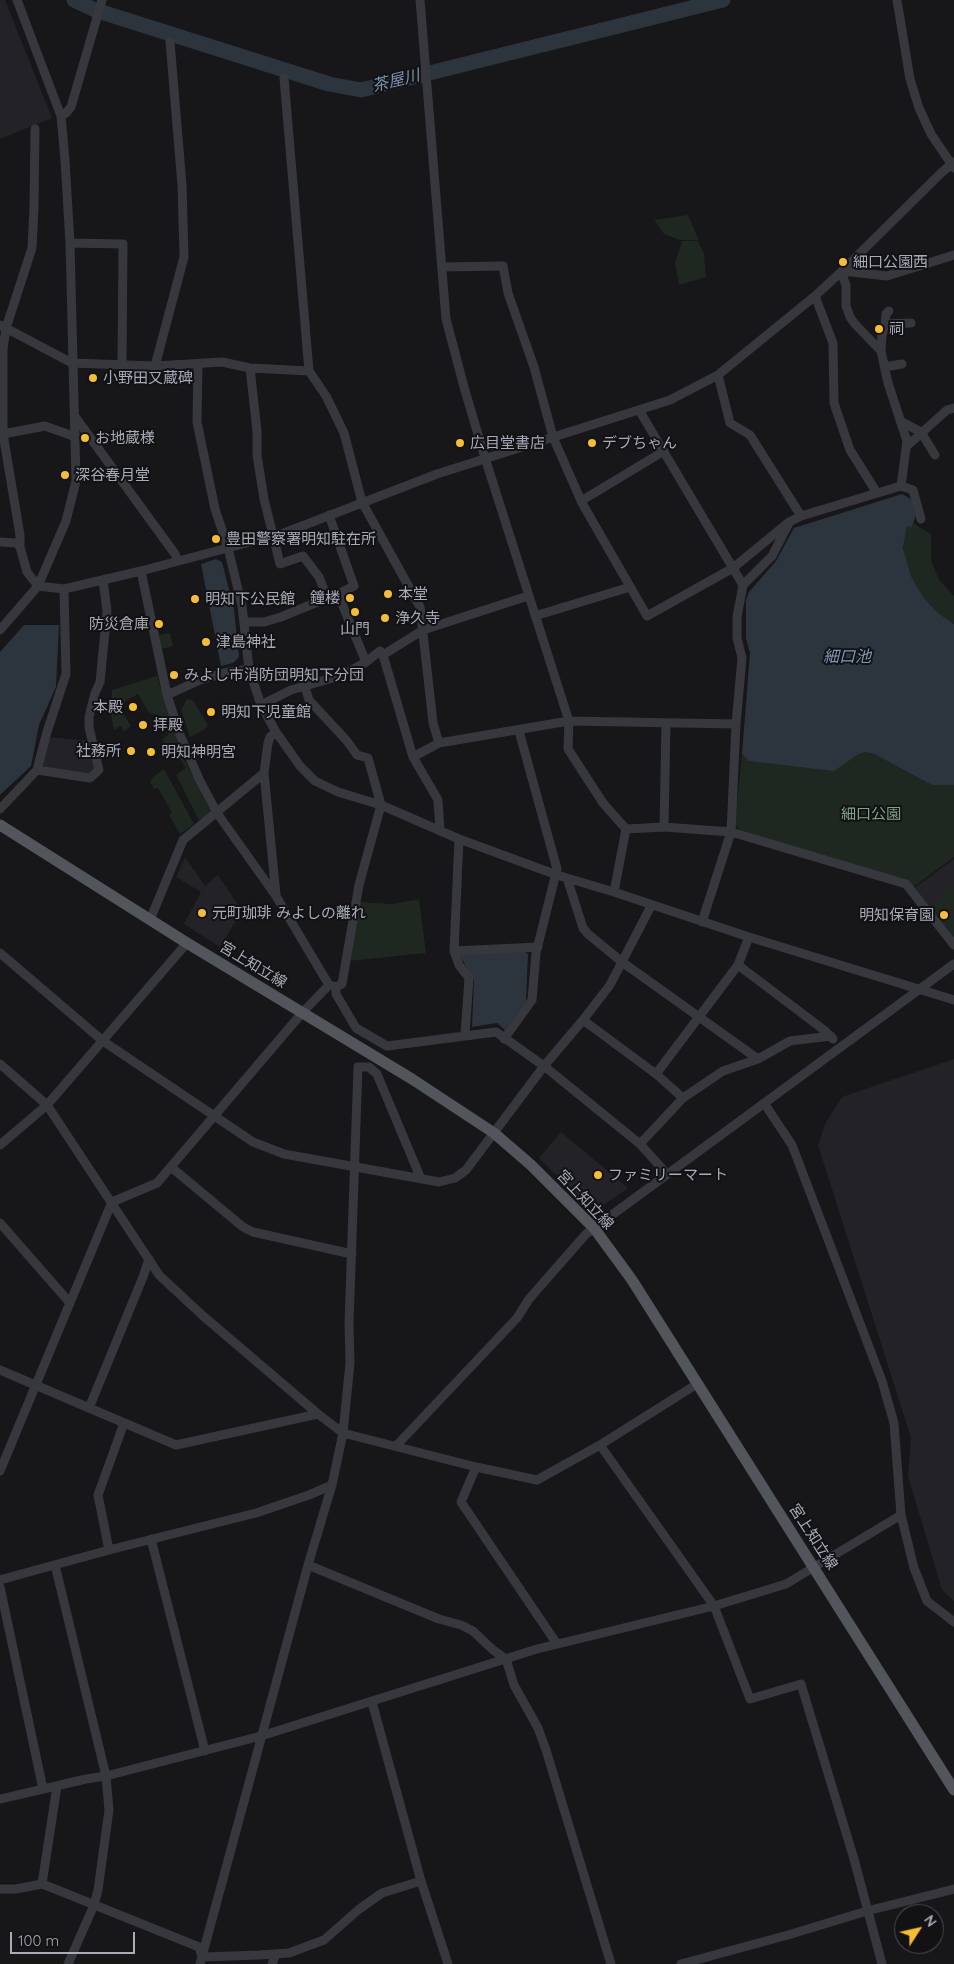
<!DOCTYPE html>
<meta charset="utf-8">
<style>
body{margin:0}
#map{position:relative;width:954px;height:1964px;overflow:hidden;background:#171619;font-family:Quicksand,sans-serif}
canvas{display:block}
.north{position:absolute;left:894px;top:1904px;width:50px;height:50px;box-sizing:border-box;background:#121114;border:1px solid #4e4f56;border-radius:50%;rotate:55deg;font-size:14px;font-weight:700;line-height:20px;text-align:center;color:#a8acb9}
.north::after{content:'';display:block;margin:auto;width:18px;height:22px;background:#f8be2f;clip-path:polygon(50% 0,100% 100%,50% 72%,0 100%)}
.scale{position:absolute;left:10px;top:1932px;width:125px;height:22px;box-sizing:border-box;border:2px solid #a8acb9;border-top:0;padding-left:6px;font-size:15px;line-height:18px;white-space:nowrap;color:#a8acb9;-webkit-text-stroke:4px #121114;paint-order:stroke}
</style>
<div id="map">
<canvas width="954" height="1964"></canvas>
<div class="north">N</div>
<div class="scale">100 m</div>
</div>
<script>
const context = document.querySelector('canvas').getContext('2d');
context.lineJoin = 'round';
function paint(path, color) { context.fillStyle = color; context.fill(path, 'evenodd'); }
const shape = rows => new Path2D(rows.map(r => 'M' + r).join(''));
function stroke(path, color, width, dash) { context.strokeStyle = color; context.lineWidth = width; context.lineCap = dash ? 'butt' : 'round'; context.setLineDash(dash || []); context.stroke(path); }
function label(font, color, halo, rows, align = 'center') {
  context.font = font + ' Quicksand,"Noto Sans JP",sans-serif'; context.lineWidth = 4; context.setLineDash([]); context.textBaseline = 'middle'; context.strokeStyle = halo; context.fillStyle = color; for (const [text, x, y, turn = 0] of rows) {
    context.save(); context.translate(x, y); context.rotate((+turn || 0) * Math.PI / 180); context.textAlign = isNaN(turn) ? turn : align; if (halo) context.strokeText(text, 0, 0); context.fillText(text, 0, 0); context.restore();
  }
}
paint(shape([
 [0,0,5,0,52,118,0,139],
 [48,737,90,741,97,770,90,774,41,766],
 [185,857,205,886,218,875,242,911,220,947,184,924,201,892,176,877],
 [954,859,954,942,914,888],
 [954,1059,954,1601,942,1590,908,1476,911,1438,818,1145,826,1122,842,1097],
 [561,1132,628,1188,604,1205,586,1205,539,1158]
]), '#232226');
paint(shape([
 [688,215,699,240,680,240,664,234,654,220],
 [682,241,698,241,704,254,706,277,679,285,675,263],
 [913,523,931,534,931,560,939,580,954,596,954,624,938,613,923,597,911,576,903,549,907,525,911,527],
 [170,633,173,646,162,649,159,635],
 [157,676,180,750,171,755,162,739,169,735,158,715,149,713,138,694,118,705,131,726,124,732,121,726,114,730,110,712,112,690],
 [187,699,193,700,208,725,204,730,190,737,181,710],
 [865,752,874,754,932,785,954,785,954,857,912,888,740,830,735,824,742,754,749,761,857,755],
 [182,755,211,813,199,820,176,775,186,768,179,757],
 [164,769,194,824,180,834,169,815,172,813,158,788,154,789,150,782,153,777],
 [954,888,954,939,931,905],
 [419,899,426,953,349,961,360,902,392,904]
]), '#1e2720');
paint(shape([
 [902,494,911,499,917,513,911,528,907,526,903,548,911,576,923,597,938,613,954,624,954,785,932,785,874,754,865,752,857,755,834,771,749,761,742,754,750,653,746,638,746,600,749,592,776,561,794,528],
 [216,559,222,562,234,609,239,657,233,663,221,666,201,564],
 [24,625,59,625,56,687,39,725,31,766,0,795,0,652],
 [524,951,528,954,526,1001,505,1030,497,1023,472,1027,474,980,459,954]
]), '#2c353d');
stroke(shape([
 [74,0,95,10,329,84,361,90,723,0]
]), '#2c353d', 15);
stroke(shape([
 [420,0,446,319,464,387,485,458,569,721,568,749,603,803,626,829],
 [897,0,910,79,919,108,931,134,954,168],
 [284,78,309,371,326,396,344,433,362,502,420,607,433,723,439,743],
 [61,116,66,113,71,107,102,0],
 [70,243,123,244,122,366],
 [442,267,503,266,508,293,534,367,553,437,582,503,647,616,733,568,789,522,801,516,901,486,913,490,921,519],
 [815,296,833,343,834,403,850,450,877,493],
 [885,324,886,314,889,311],
 [0,325,72,363,155,366,222,362,250,368,309,371],
 [881,351,855,324,850,317,846,306,846,285,841,272,852,272,887,276,954,255],
 [198,364,197,422,215,509,228,548,242,606,249,669,261,705,276,732,300,766,315,781,338,792,381,805,459,839,557,875,614,892,749,937,954,1000],
 [155,366,184,257,182,185,170,42],
 [885,367,902,364],
 [250,368,257,431,257,455,264,499,280,564,303,556,319,577,327,597],
 [718,375,730,423,750,435,801,516],
 [639,410,743,585,737,617,737,638,742,658,736,724,731,832,702,922],
 [76,418,175,554,178,561],
 [900,421,921,432,935,455],
 [3,434,45,426,76,437],
 [907,446,947,410,954,408],
 [901,486,907,441,888,383,881,351,882,336,885,324,911,323],
 [581,501,664,451],
 [329,515,354,586,338,594,366,662],
 [0,542,17,543,20,547,27,572,38,586,64,589,141,571,284,533,437,474,670,400,718,375,815,296,841,272,941,173,954,162],
 [20,547,20,535,3,434,3,349,6,328,32,248,34,207,35,129],
 [141,571,167,695,180,735,199,779,217,813,276,896,329,985,336,987,342,984,359,885,381,805,368,758,357,755,347,741,309,700,305,687],
 [743,585,772,556,788,525],
 [535,616,630,587],
 [244,622,264,622,281,617,332,596],
 [0,630,38,586,66,521,76,481,70,243,65,160,61,116,17,0],
 [383,655,423,630,528,596],
 [167,695,200,680,228,672,249,669],
 [261,705,291,690,343,675,366,662,380,651,383,655,413,757,438,800,440,831],
 [276,732,270,737,268,743,264,773,276,895],
 [413,757,439,743,569,721,736,724],
 [37,770,90,778,99,770,89,727,89,717,95,693,100,682,107,611,103,580],
 [0,809,37,770,47,732,66,674,64,589],
 [664,827,666,723],
 [626,829,664,827,731,832,906,884,954,945],
 [459,839,454,951,459,965,469,978,465,1035],
 [567,878,583,928,588,934,622,962,758,1059],
 [614,892,626,829],
 [150,920,183,840,264,773],
 [454,951,538,947],
 [0,953,103,1041,253,1142,284,1154,439,1182,455,1178,466,1170,544,1066,583,1020,610,985,651,906],
 [738,965,824,1030,833,1039],
 [336,987,336,994,356,1028,387,1046,496,1032,544,1066,640,1144,667,1174],
 [583,1020,656,1074,738,965,749,937],
 [504,1039,532,1000,536,953,557,869,519,731],
 [0,1064,47,1105,159,1275,202,1315,318,1414,343,1433,476,1467,537,1480,600,1445,697,1384],
 [656,1074,683,1098],
 [764,1103,792,1145,882,1381,894,1423,901,1515,914,1568,927,1601,954,1622],
 [640,1144,683,1098,723,1071,758,1059,790,1041,831,1036],
 [0,1145,47,1105,187,943],
 [171,1167,243,1227,253,1232,352,1254],
 [0,1223,70,1303],
 [0,1370,176,1445,318,1414],
 [89,1408,143,1277,149,1259],
 [600,1445,714,1606,750,1699,801,1684,854,1859,882,1964],
 [396,1446,517,1318,529,1299,586,1234,954,964],
 [476,1467,461,1502,557,1644],
 [0,1471,112,1202,157,1183,302,1013,329,985],
 [151,1539,205,1751],
 [109,1550,98,1495,124,1423],
 [55,1565,106,1776,109,1810,98,1890,94,1905,68,1964],
 [308,1565,439,1619,461,1625,473,1631,493,1650,506,1659,514,1685,538,1728,546,1750,611,1964],
 [0,1580,109,1550,256,1513,309,1495,332,1485],
 [0,1587,43,1789],
 [372,1702,421,1881,448,1964],
 [0,1799,86,1779,106,1776,261,1736,537,1649,714,1606,786,1584,901,1515],
 [42,1884,57,1786],
 [0,1889,16,1889,42,1884,55,1889,199,1947,202,1957],
 [202,1957,259,1955,289,1953,324,1940,358,1910,382,1893,421,1881],
 [200,1964,308,1565,332,1485,343,1433,350,1363,349,1323,358,1067,369,1067,377,1074,421,1179],
 [272,1964,276,1954],
 [681,1964,788,1935,867,1911,954,1889]
]), '#37383e', 9);
stroke(shape([
 [0,825,187,943,412,1079,494,1133,531,1165,594,1228,632,1280,954,1790]
]), '#53555d', 11);
for (const [x, y, r, color] of [
 [843,262,5,"#f8be2f"],
 [879,329,5,"#f8be2f"],
 [93,378,5,"#f8be2f"],
 [85,438,5,"#f8be2f"],
 [460,443,5,"#f8be2f"],
 [592,443,5,"#f8be2f"],
 [65,475,5,"#f8be2f"],
 [216,539,5,"#f8be2f"],
 [388,594,5,"#f8be2f"],
 [350,598,5,"#f8be2f"],
 [195,599,5,"#f8be2f"],
 [355,612,5,"#f8be2f"],
 [385,618,5,"#f8be2f"],
 [159,624,5,"#f8be2f"],
 [206,642,5,"#f8be2f"],
 [174,675,5,"#f8be2f"],
 [133,707,5,"#f8be2f"],
 [211,712,5,"#f8be2f"],
 [143,725,5,"#f8be2f"],
 [131,751,5,"#f8be2f"],
 [151,752,5,"#f8be2f"],
 [202,913,5,"#f8be2f"],
 [944,915,5,"#f8be2f"],
 [598,1175,5,"#f8be2f"]
]) { const dot = new Path2D(); dot.arc(x, y, r, 0, 2 * Math.PI); context.fillStyle = color; context.fill(dot); stroke(dot, '#121114', 2); }
label('15px', '#a8acb9', '#121114', [
 ["細口公園西",853,262],
 ["祠",889,329],
 ["小野田又蔵碑",103,378],
 ["お地蔵様",95,438],
 ["広目堂書店",470,443],
 ["デブちゃん",602,443],
 ["深谷春月堂",75,475],
 ["豊田警察署明知駐在所",226,539],
 ["本堂",398,594],
 ["鐘楼",340,598,"right"],
 ["明知下公民館",205,599],
 ["浄久寺",395,618],
 ["防災倉庫",149,624,"right"],
 ["山門",355,629,"center"],
 ["津島神社",216,642],
 ["みよし市消防団明知下分団",184,675],
 ["本殿",123,707,"right"],
 ["明知下児童館",221,712],
 ["拝殿",153,725],
 ["社務所",121,751,"right"],
 ["明知神明宮",161,752],
 ["元町珈琲 みよしの離れ",212,913],
 ["明知保育園",934,915,"right"],
 ["ファミリーマート",608,1175]
], 'left');
label('15px', '#7ea483', '#121114', [
 ["細口公園",871,814]
]);
label('15px', '#a8acb9', '#121114', [
 ["宮上知立線",253,965,31],
 ["宮上知立線",585,1200,47],
 ["宮上知立線",813,1537,57]
]);
label('italic 16px', '#7e98b5', '#121114', [
 ["茶屋川",396,81,-14],
 ["細口池",847,657]
]);
</script>
